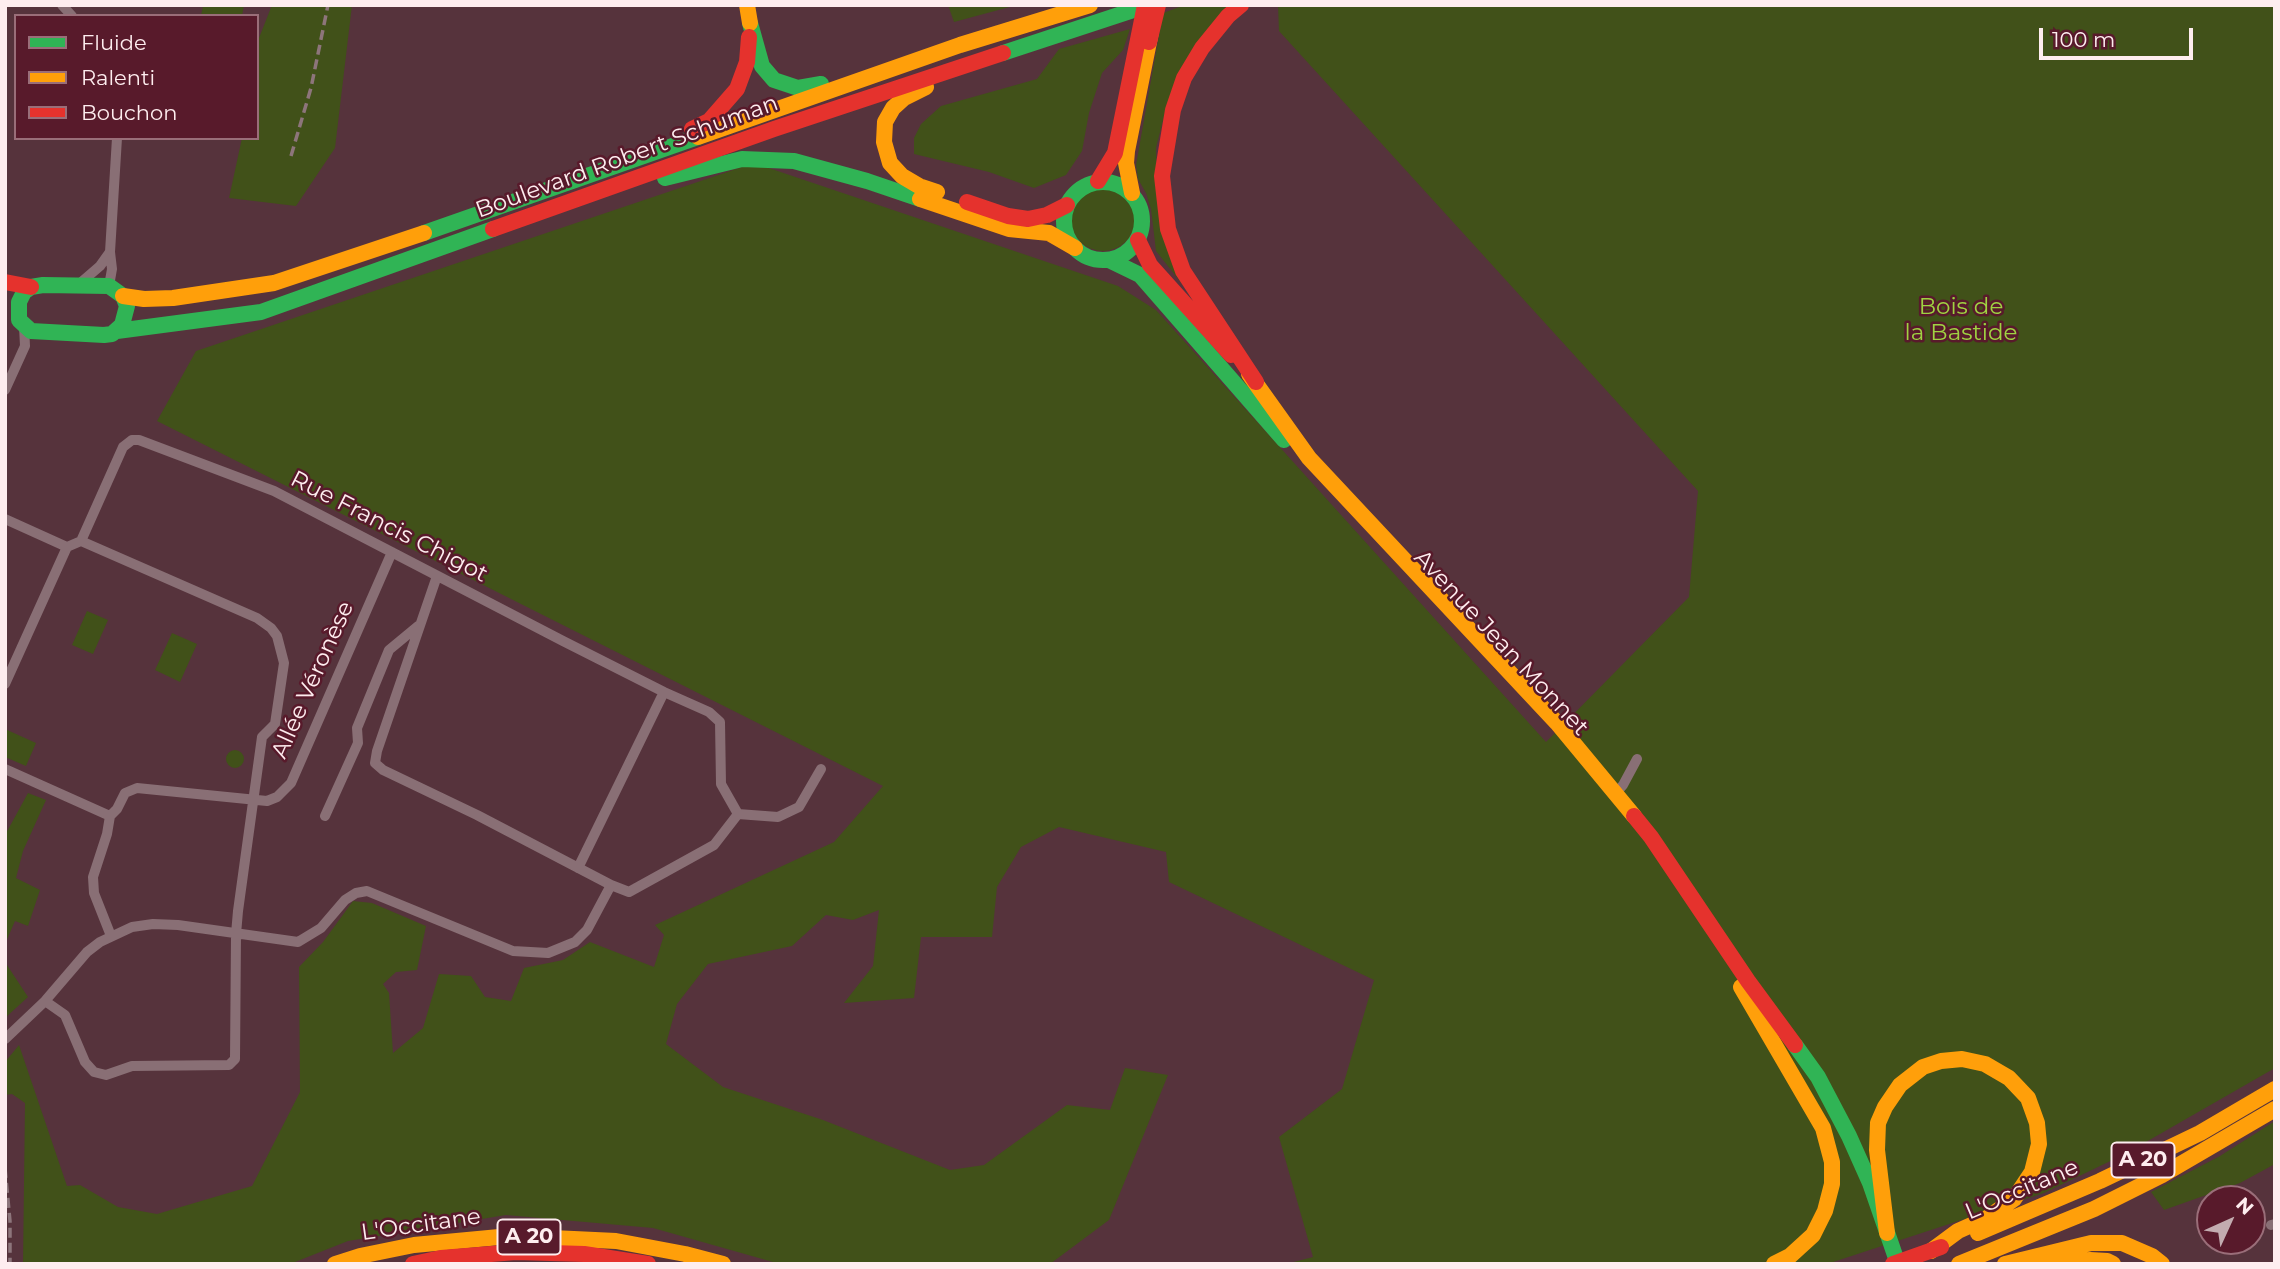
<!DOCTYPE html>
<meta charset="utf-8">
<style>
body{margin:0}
#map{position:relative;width:2280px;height:1269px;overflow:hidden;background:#56333c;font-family:Montserrat,sans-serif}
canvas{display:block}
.frame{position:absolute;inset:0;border:7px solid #feedef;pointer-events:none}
.legend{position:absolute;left:14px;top:14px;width:245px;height:126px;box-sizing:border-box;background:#581a2b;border:2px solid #9a6e79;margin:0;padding:9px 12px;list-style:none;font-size:21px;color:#feedef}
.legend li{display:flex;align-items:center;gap:14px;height:35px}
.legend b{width:35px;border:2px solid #9a6e79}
.north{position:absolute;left:2196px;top:1185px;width:70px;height:70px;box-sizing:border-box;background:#581a2b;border:2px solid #9a6e79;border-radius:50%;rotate:45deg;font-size:19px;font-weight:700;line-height:28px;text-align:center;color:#feedef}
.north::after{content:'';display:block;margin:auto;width:24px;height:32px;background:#c3acb0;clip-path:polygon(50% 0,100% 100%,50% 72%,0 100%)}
.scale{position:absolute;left:2039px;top:28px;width:154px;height:32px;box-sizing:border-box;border:4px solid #feedef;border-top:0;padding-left:9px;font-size:21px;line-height:24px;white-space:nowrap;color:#feedef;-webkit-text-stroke:5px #581a2b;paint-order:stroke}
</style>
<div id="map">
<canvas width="2280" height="1269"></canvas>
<div class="frame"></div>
<ul class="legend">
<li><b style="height:9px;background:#30b455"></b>Fluide</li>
<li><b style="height:9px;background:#ff9f0a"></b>Ralenti</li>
<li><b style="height:9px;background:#e5322d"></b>Bouchon</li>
</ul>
<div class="north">N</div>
<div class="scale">100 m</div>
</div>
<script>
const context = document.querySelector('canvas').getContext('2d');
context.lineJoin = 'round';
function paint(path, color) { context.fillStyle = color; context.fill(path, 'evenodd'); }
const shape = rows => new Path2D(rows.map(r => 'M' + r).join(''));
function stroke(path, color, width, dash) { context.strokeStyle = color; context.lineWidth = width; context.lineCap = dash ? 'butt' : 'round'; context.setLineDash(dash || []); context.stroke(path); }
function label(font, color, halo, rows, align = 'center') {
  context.font = font + ' Montserrat,sans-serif'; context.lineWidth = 5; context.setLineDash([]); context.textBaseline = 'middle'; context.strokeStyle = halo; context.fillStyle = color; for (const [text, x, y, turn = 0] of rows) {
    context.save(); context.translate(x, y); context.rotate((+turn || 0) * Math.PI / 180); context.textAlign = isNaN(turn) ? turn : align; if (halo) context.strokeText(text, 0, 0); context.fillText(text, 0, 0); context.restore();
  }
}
paint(shape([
 [203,5,244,5,242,16,201,16],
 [272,5,352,5,335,148,296,206,229,198,242,138,257,138,257,43],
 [948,5,1017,5,954,22],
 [1185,5,1231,5,1167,104,1156,148,1157,187,1190,294,1156,251,1151,209,1146,193,1138,179,1136,165,1163,13],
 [1278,5,2275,5,2275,1068,2125,1154,2044,1193,1827,1264,1286,1264,1313,1257,1279,1137,1342,1089,1374,980,1169,882,1166,852,1059,827,1021,847,997,887,992,937,921,937,914,998,844,1003,873,966,879,910,853,920,826,915,792,946,708,964,677,1004,666,1044,723,1087,823,1120,950,1170,984,1165,1067,1105,1110,1110,1125,1068,1168,1075,1109,1220,1050,1264,780,1264,653,1228,506,1215,348,1241,290,1264,23,1264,25,1103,12,1094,5,1095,5,1062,19,1045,67,1186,80,1185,118,1207,157,1214,252,1186,300,1092,299,967,323,942,353,901,372,903,426,926,417,970,396,972,383,984,389,993,393,1053,423,1028,439,974,471,976,485,997,511,1001,524,968,563,960,590,942,654,967,664,935,655,925,834,842,883,786,157,421,196,351,754,163,1118,286,1156,310,1546,742,1689,597,1698,491,1279,31],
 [1130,29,1123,50,1102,73,1089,113,1082,151,1066,175,1034,188,989,172,914,154,914,138,921,124,941,106,1037,79,1059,49],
 '1071 219a32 32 0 1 1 64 0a32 32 0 1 1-64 0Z',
 [87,611,108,620,93,654,72,645],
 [172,633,197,644,180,682,155,670],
 [5,729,36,743,26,766,5,757],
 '226 759a9 9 0 1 1 18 0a9 9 0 1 1-18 0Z',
 [28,793,46,800,23,851,16,878,40,890,28,926,15,921,5,944,5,835],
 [5,962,28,997,5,1018],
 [2275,1121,2275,1164,2240,1183,2164,1210,2151,1192,2220,1156]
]), '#415119');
stroke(shape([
 [62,5,72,16],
 [78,285,100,266,110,252],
 [109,286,112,269,110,252,117,138],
 [5,390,25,346,24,326],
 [5,519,67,547,81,541,257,618,271,628,277,636,284,663,275,724,262,737,238,911,236,934,235,1059,229,1065,132,1066,106,1075,94,1072,85,1062,65,1015,45,1001],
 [81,541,123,447,132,440,139,440,274,491,563,641,664,692,709,712,720,722,721,784,738,814,778,817,799,807,821,769],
 [437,576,377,751,375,763,383,770,477,815,611,885,629,892,714,845,738,814],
 [5,684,67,547],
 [5,769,110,816,107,834,93,877,94,893,111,936],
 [1616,793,1623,785,1637,759],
 [110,816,117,809,125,793,137,788,267,801,277,797,291,783,392,552],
 [325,816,358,743,357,728,389,650,418,626],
 [578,868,664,692],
 [5,1039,45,1001,87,952,100,942,132,927,153,924,178,925,298,942,321,928,345,900,356,893,367,891,513,951,548,953,575,942,587,930,611,885],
 [2271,1225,2275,1224]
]), '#896f75', 10);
stroke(shape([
 [750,23,762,66,774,80,798,88,821,84],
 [1003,53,1149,5],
 [665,178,742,159,794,161,867,181,920,199],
 '1064 221a39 39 0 1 1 78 0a39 39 0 1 1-78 0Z',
 [424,233,698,137],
 [1109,260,1140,275,1284,440],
 [43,285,109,286,123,296,127,306,122,325,112,334,104,335,31,331,19,320,19,302,24,292,31,287,43,285],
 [117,331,261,312,493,229],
 [1795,1045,1818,1077,1849,1136,1870,1183,1898,1264]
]), '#30b455', 16);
stroke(shape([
 [747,5,750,23],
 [926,87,904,98,893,108,885,122,884,142,890,163,902,176,919,186,937,192],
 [698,137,960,45,1090,5],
 [1132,193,1126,163,1127,151,1151,32],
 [920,199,1009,229,1049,233,1075,248],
 [123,296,144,299,173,298,274,283,424,233],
 [1249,374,1309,458,1557,723,1634,816],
 [1741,987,1823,1128,1832,1162,1832,1184,1825,1211,1813,1235,1790,1256,1774,1264],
 [1887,1233,1877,1150,1878,1123,1885,1107,1900,1085,1923,1067,1941,1061,1962,1059,1985,1064,2009,1078,2028,1098,2037,1123,2039,1144,2032,1172,2014,1199,1987,1218,1958,1231,1931,1251],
 [1978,1233,2100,1181,2200,1133,2275,1089],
 [335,1264,360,1256,414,1245,510,1236,616,1241,685,1254,723,1264],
 [1959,1264,2094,1209,2162,1175,2275,1109],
 [2005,1264,2091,1243,2122,1243,2152,1256,2162,1264],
 [2053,1264,2090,1260,2107,1261,2113,1264]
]), '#ff9f0a', 16);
stroke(shape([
 [1241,5,1228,16,1202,48,1184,78,1173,110,1162,176,1168,229,1183,271,1256,382],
 [1149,42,1158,5],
 [692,129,709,121,737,89,747,62,749,37],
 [1098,181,1115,153,1145,5],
 [967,202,1008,216,1028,219,1047,215,1067,205],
 [493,229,774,129,1003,53],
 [1138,240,1150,265,1231,355],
 [5,282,31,287],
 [1634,816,1651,837,1748,981,1795,1045],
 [413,1264,441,1258,516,1252,584,1254,648,1264],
 [1893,1264,1941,1247]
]), '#e5322d', 16);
stroke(shape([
 [291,156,311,88,328,5],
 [5,1168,10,1221,10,1264]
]), '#8d757b', 3.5, [10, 5]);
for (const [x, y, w] of [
 [2143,1160,63],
 [529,1237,63]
]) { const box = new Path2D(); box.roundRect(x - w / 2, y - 17.5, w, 35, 5); context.fillStyle = '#581a2b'; context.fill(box); stroke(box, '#feedef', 2); }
label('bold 21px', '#feedef', null, [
 ["A 20",2143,1160],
 ["A 20",529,1237]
]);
label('23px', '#feedef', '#581a2b', [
 ["Boulevard Robert Schuman",627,157,-20],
 ["Rue Francis Chigot",389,527,27],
 ["Avenue Jean Monnet",1501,643,47],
 ["Allée Véronèse",313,680,-66],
 ["L'Occitane",2022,1190,-23],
 ["L'Occitane",421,1225,-8]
]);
label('23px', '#9fd342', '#581a2b', [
 ["Bois de",1961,307],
 ["la Bastide",1961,333]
]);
</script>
